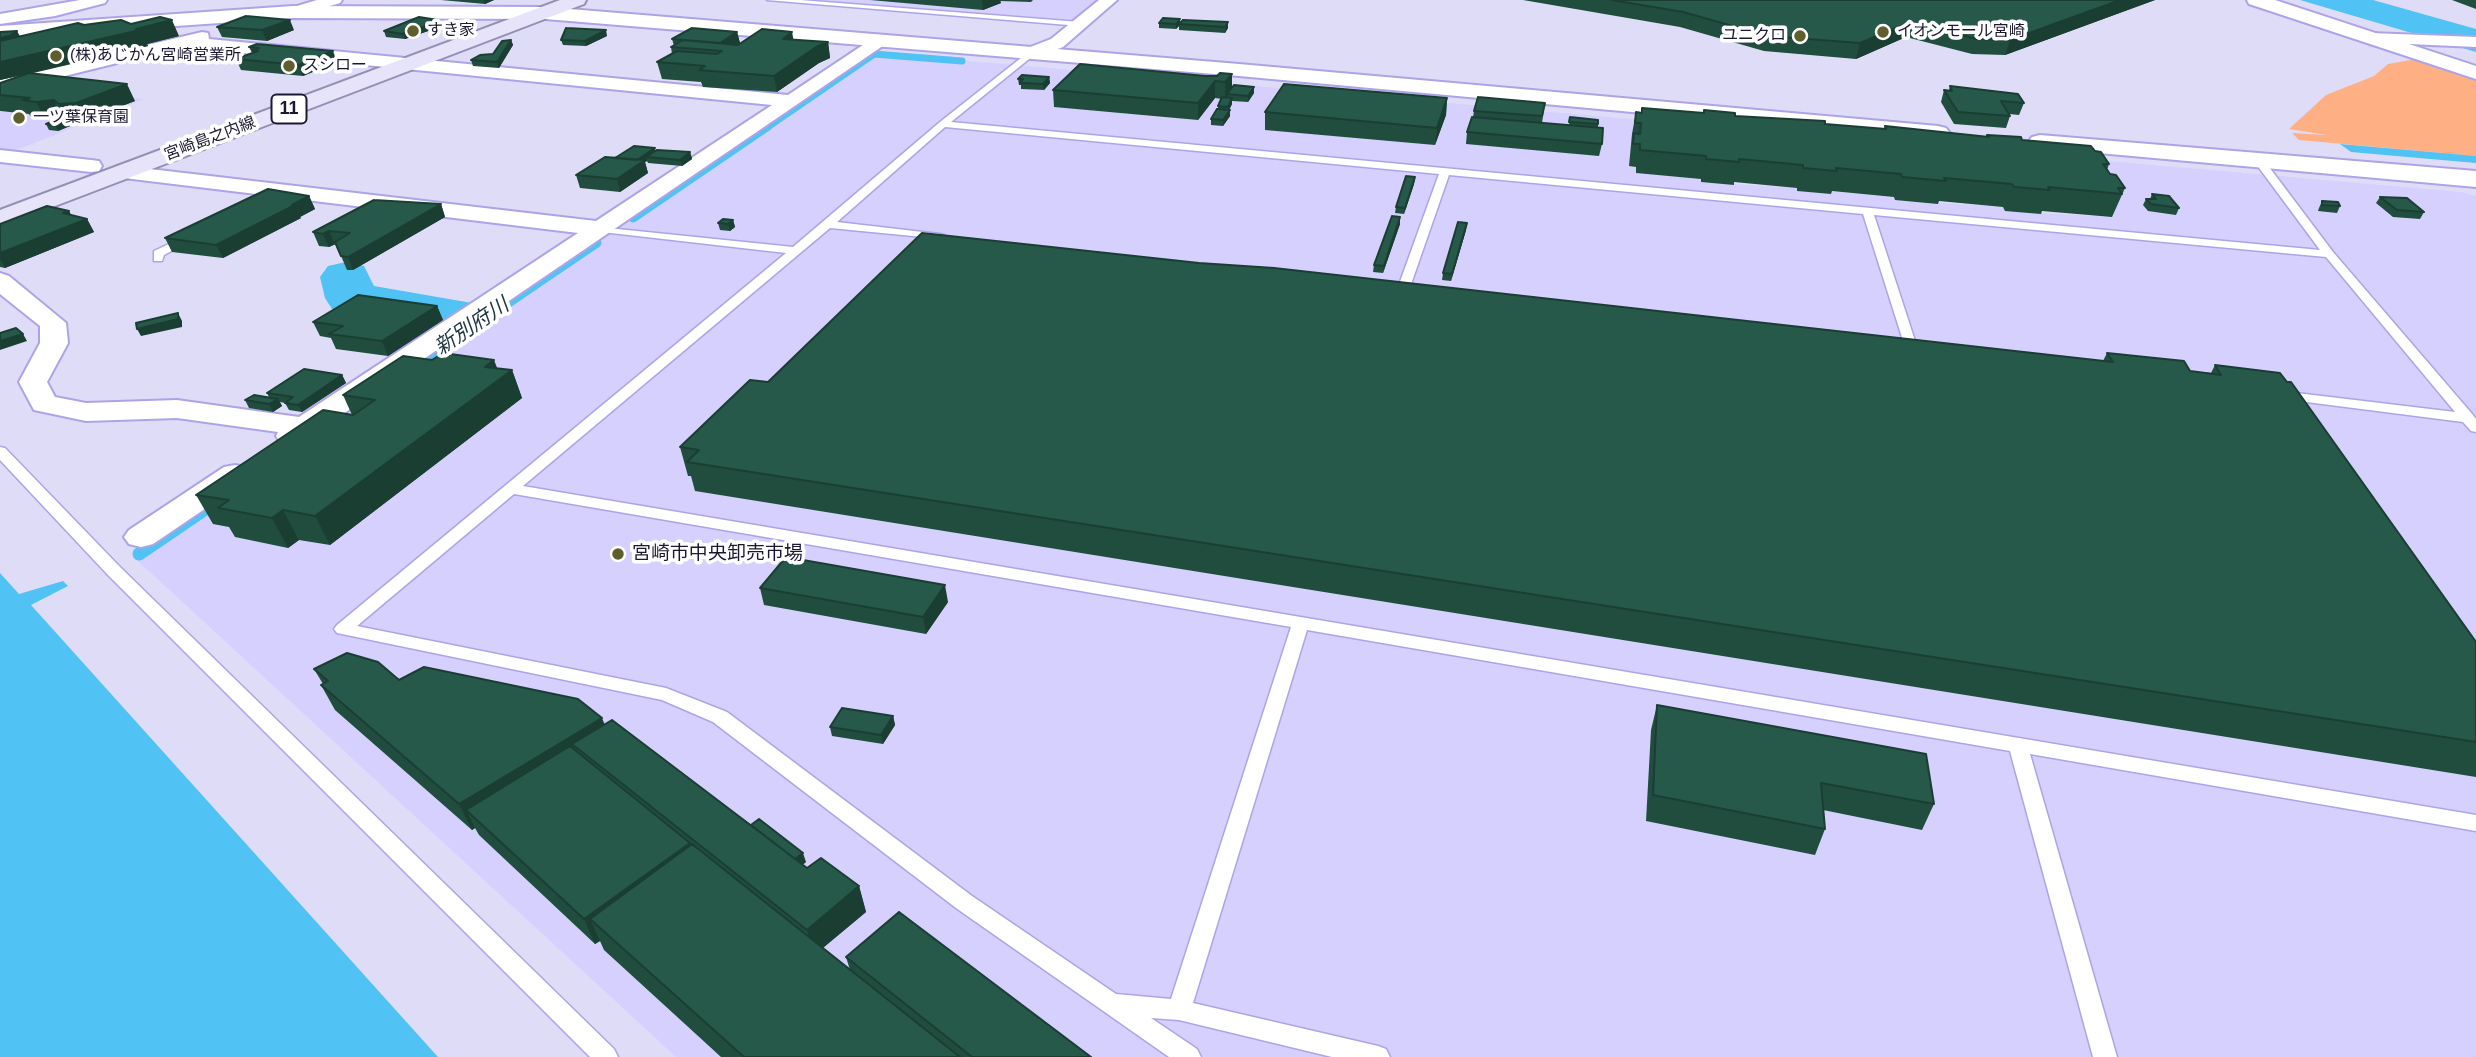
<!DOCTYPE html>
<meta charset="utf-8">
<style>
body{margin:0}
canvas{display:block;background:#dfdcf8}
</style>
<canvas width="2476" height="1057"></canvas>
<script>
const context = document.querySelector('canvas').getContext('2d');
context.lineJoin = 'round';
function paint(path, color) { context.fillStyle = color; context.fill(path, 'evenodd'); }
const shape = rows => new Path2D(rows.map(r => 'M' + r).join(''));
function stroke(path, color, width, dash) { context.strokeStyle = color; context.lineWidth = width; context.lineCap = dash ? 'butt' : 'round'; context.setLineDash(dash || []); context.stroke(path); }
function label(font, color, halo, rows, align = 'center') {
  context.font = font + ' Arial,"Noto Sans JP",sans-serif'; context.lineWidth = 7; context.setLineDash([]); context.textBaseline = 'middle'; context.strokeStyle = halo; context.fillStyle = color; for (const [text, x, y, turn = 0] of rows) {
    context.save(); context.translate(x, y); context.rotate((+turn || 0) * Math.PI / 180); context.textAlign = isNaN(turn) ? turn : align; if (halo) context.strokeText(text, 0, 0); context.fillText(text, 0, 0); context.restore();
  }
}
paint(shape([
 [813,0,1098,0,1076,20],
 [876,56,982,62,2461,192,2476,196,2476,706,707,478,696,491,2476,777,2476,1057,676,1057,138,561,484,319],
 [1119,84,1225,99,1215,98,1198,120],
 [1477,109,1543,115,1541,128],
 [1636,145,2112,217,2006,211,2003,207,1895,200,1894,197,1830,191,1830,194,1798,191,1797,188,1701,182,1701,179,1636,173],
 [521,398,330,545,299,540,288,548,235,537,245,530,213,523],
 [894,725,884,744,832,736],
 [16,86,144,99,12,152,0,150,0,112,31,113,33,117,45,119,53,116,69,121,85,120,0,90]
]), '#d5d0fe');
paint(shape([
 [2416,59,2476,79,2476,156,2299,140,2292,133,2327,135,2289,129,2326,95,2374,76,2388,64]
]), '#feb084');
paint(shape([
 [2300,0,2373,0,2476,29,2476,52],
 [2340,144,2476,156,2476,163,2351,152],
 [0,573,19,594,63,581,68,586,31,605,438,1057,0,1057]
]), '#50c2f3');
stroke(shape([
 [766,128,874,54,962,61]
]), '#50c2f3', 7);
stroke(shape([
 [633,218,768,126],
 [532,287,597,243]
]), '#50c2f3', 9);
stroke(shape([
 [414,367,534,285]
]), '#50c2f3', 10);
stroke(shape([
 [139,554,217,501]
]), '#50c2f3', 13);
paint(shape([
 [346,262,364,266,374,286,472,303,480,314,472,325,453,330,332,309,325,298,320,277,328,266,346,262]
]), '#50c2f3');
const service = shape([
 [767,0,800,0,1080,22,1084,24,1080,26,767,0],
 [1031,50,1034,51,1034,55,951,122,2320,250,2254,161,2263,159,2333,252,2473,415,2476,419,2476,432,2471,431,2463,422,2275,398,2273,395,2275,392,2280,391,2455,412,2326,257,1874,215,1918,350,1912,354,1906,350,1863,214,1449,175,1409,290,1403,294,1397,290,1439,174,945,127,837,222,940,234,944,235,944,239,830,228,523,486,2476,815,2476,831,2030,754,2117,1057,2093,1057,2010,751,1307,630,1193,1003,1378,1046,1386,1049,1390,1057,1332,1057,1179,1020,1151,1018,1197,1049,1201,1057,1169,1057,956,908,713,722,662,700,337,633,334,629,337,625,786,253,602,232,596,229,598,227,793,247,940,122,1031,50],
 [514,494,1291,627,1171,999,1116,994,972,896,727,712,666,688,357,626,514,494],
 [188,235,192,236,192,240,164,255,162,261,154,261,154,251,188,235],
 [0,447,5,448,120,567,614,1049,618,1057,590,1057,108,575,0,460,0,447]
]);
const minor = shape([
 [80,0,107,0,105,3,55,16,0,24,0,14,80,0],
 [317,0,342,0,340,3,293,17,285,12,287,9,317,0],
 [1099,0,1117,0,1063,47,1037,57,1025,57,1022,53,1025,49,1051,39,1099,0],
 [202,32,208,33,209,39,788,95,875,37,887,37,890,41,302,442,291,445,280,442,276,436,278,432,177,418,86,421,34,410,19,382,40,343,40,326,0,294,0,273,9,276,66,323,68,343,47,382,55,397,86,403,177,400,299,417,578,233,124,178,116,177,113,172,116,167,124,166,596,221,772,105,182,47,0,92,0,80,202,32],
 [2370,33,2476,37,2476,47,2364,42,2361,38,2364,34,2370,33],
 [0,150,91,160,99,161,102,166,99,171,91,172,0,162,0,150],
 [235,465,246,467,251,474,246,481,153,544,141,547,129,544,124,537,129,530,224,467,235,465]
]);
const tertiary = shape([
 [2247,0,2275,0,2476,66,2476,79,2249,4,2247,0],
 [293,6,545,7,1239,64,1938,126,1946,128,1950,133,1946,138,1938,140,1239,76,545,19,293,18,0,38,0,26,293,6],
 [2040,135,2476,171,2476,187,2032,147,2028,142,2032,137,2040,135]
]);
const primary = shape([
 [560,0,586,0,584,4,0,227,0,210,560,0]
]);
stroke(service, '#ada4e7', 3);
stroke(minor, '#ada4e7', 4);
stroke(tertiary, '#ada4e7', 4);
stroke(primary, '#9490b2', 4);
paint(service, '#fff');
paint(minor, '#fff');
paint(tertiary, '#fff');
paint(primary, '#e6e3fa');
paint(shape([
 [441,0,494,0,485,4],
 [870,0,1033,0,1031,2,1000,1,1001,3,983,10],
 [1523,0,2155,0,2005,55,1972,54,1906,37,1856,59,1764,51,1680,27],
 [2452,0,2476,0,2476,9],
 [1180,19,1180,23,1228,22,1228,28,1225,33,1179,30,1179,26,1176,29,1159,28,1159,23],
 [131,24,179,36,147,44,148,46,29,74,135,101,85,120,67,120,70,126,58,131,49,130,46,124,67,120,63,117,45,119,31,117,29,114,0,111,0,83,27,74,0,80,0,32,20,37,84,25],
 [439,25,430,28,431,30,405,39,386,37,384,31],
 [217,27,294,30,267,41,222,37],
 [737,32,740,43,794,40,828,42,830,58,819,63,777,92,703,87,701,82,662,79,657,62,672,54,671,47,674,46,672,39],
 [607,36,586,46,563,45,561,40],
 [511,40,513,45,499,68,473,66,471,60,493,54],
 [257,44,337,62,303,76,241,70,236,59,252,53,249,47],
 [1232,74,1232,88,1254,93,1248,102,1232,101,1232,104,1229,110,1230,116,1223,126,1211,125,1211,119,1218,109,1218,106,1222,99,1215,98,1198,120,1054,107,1053,90,1205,76,1217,76],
 [1049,77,1050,83,1044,90,1021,89,1021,85,1019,85,1018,79],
 [1950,86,2024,103,2019,115,2009,114,2010,116,2006,128,1954,124,1941,102,1944,90,1949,90],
 [1447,98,1446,115,1435,145,1265,130,1265,112],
 [1545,103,1542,123,1569,125,1570,117,1598,120,1598,127,1602,144,1599,156,1466,144,1467,132,1473,117,1474,111],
 [1704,110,1735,116,1884,129,1885,126,1986,137,1987,135,2095,151,2109,164,2107,170,2110,174,2125,188,2112,217,2042,211,2041,214,2005,211,2003,207,1939,201,1938,204,1895,200,1894,197,1832,191,1831,194,1797,191,1797,188,1734,182,1734,185,1701,182,1701,179,1636,173,1636,167,1629,166,1632,134,1636,112,1703,113],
 [655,150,690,152,692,159,682,166,648,163,647,161,645,162,648,173,620,192,580,188,576,175,615,158],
 [1415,177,1414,184,1404,214,1395,213,1396,207],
 [2152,194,2179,208,2176,215,2148,211,2143,205,2146,199,2150,199],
 [309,196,315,209,300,217,301,218,223,258,172,252,165,238],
 [2380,197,2424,212,2420,219,2393,217,2376,203],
 [2322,201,2340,206,2337,213,2318,211,2319,208],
 [441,204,445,217,353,270,347,270,336,244,329,247,319,246,313,232],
 [71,215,87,219,94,232,5,268,0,267,0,224],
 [1400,217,1400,224,1383,273,1373,272,1374,265],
 [733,220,735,227,730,231,720,230,718,223],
 [1466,230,1451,281,1442,280,1443,273],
 [437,306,443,320,388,356,336,349,331,338,320,336,313,322],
 [2107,353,2190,371,2211,373,2215,365,2476,642,2476,777,695,491,691,476,688,476,680,447,768,382,2103,361],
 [497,368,512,370,522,398,330,545,299,540,288,548,235,537,229,527,213,524,196,495,352,415,343,395],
 [342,375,346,383,302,412,289,410,285,403,280,402,282,406,273,412,249,408,245,400,269,397,267,393],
 [760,588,948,602,926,634,764,605],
 [314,669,399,680,604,724,806,862,802,865,807,868,859,886,866,912,823,948,850,970,846,957,1091,1057,721,1057,604,950,600,941,595,944,479,835,475,828,472,830,335,710,321,685,323,684],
 [1657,705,1934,804,1922,830,1823,810,1825,829,1815,855,1646,821,1651,730],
 [893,716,895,725,883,744,832,736,830,727]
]), '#214d3f');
paint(shape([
 [484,0,494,0,485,4],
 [982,0,1000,0,1001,3,983,10],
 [2120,0,2155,0,2005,55,2010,40],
 [1180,19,1180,25,1176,29,1176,24],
 [172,20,179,36,147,44,148,46,0,80,0,62],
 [290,20,294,30,267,41,262,30],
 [438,20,439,25,430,28,431,30,405,39,403,34],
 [1228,22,1228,28,1225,33,1225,27],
 [1910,22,1906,37,1856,59,1860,43],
 [606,30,607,36,586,46,585,41],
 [17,31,23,42,0,50,0,38],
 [737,32,740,43,723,54,720,43],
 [792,32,795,47,783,39],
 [511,40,513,45,499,68,497,62],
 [828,42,830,58,819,63,777,92,774,76,816,47],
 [333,51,337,62,303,76,298,65],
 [1232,74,1232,90,1225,99,1225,82],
 [1049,77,1050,83,1044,90,1043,84],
 [1215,81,1215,98,1198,120,1198,103],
 [127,84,135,101,85,120,68,121,59,104],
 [1254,87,1254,93,1248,102,1248,96],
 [1232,98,1232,104,1228,112,1230,110,1230,116,1223,126,1223,120,1228,113,1228,107],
 [1447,98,1446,115,1435,145,1437,128],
 [54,100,63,117,45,119,36,102],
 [67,120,70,126,58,131,55,125],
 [655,148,656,155,646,157,647,161,645,162,648,173,620,192,617,179,634,162],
 [690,152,692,159,682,166,680,160],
 [1415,177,1414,184,1404,214,1405,208],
 [309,196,315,209,300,217,301,218,223,258,216,245],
 [441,204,445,217,353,270,348,257],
 [69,211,76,223,87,219,94,232,5,268,0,259,0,253,63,213],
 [1400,217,1400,224,1383,273,1384,266],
 [733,220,735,227,730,231,728,224],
 [1467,223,1466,230,1451,281,1452,274],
 [329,231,335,244,329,247,323,234],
 [437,306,443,320,388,356,382,341],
 [178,313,182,321,182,327,141,336,137,329],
 [23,334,27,341,0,350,0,341],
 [494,360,501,378,512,370,522,398,330,545,315,516,485,367],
 [342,375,346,383,302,412,298,405],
 [278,399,282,406,273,412,269,404],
 [283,510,299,540,288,548,272,518],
 [945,585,948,602,926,634,923,617],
 [893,716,895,725,883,744,881,735],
 [602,718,612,742,572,744,580,762,466,810,475,828,472,830,459,804],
 [690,843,700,869,590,919,600,941,595,944,584,919],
 [803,853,806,862,793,872,790,863],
 [859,886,866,912,814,955,807,930]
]), '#1b3e33');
const building = shape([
 [1611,0,2120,0,2010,40,1977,39,1910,22,1860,43,1768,36,1683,12,1611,0],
 [246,16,290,20,262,30,217,27,246,16],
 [160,17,172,20,136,29,140,30,0,62,0,41,78,23,84,25,121,20,131,24,160,17],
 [419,17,438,20,425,24,429,25,403,34,384,31,419,17],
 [1163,18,1180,19,1176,24,1159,23,1163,18],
 [1183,20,1228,22,1225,27,1179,24,1183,20],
 [566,28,606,30,585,41,561,40,566,28],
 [692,28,737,32,720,43,672,39,692,28],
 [762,29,792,32,783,39,828,42,816,47,774,76,699,70,705,66,657,62,677,51,717,54,722,51,671,47,683,40,738,45,762,29],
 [17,31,9,36,0,38,0,32,17,31],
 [511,40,497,62,471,60,480,55,493,54,502,41,511,40],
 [257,44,333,51,298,65,236,59,258,51,253,50,259,48,249,47,257,44],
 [1080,64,1205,76,1217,76,1220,73,1232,74,1225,82,1215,81,1198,103,1053,90,1080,64],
 [29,73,127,84,76,103,59,104,54,100,36,102,22,100,30,98,0,95,0,83,29,73],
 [1022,75,1049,77,1043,84,1020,83,1023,79,1018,79,1022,75],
 [1284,84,1447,98,1437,128,1265,112,1284,84],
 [1234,85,1254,87,1248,96,1227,94,1234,85],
 [1950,86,2018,94,2024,103,2001,101,2010,116,1958,112,1944,90,1952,91,1950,86],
 [1222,97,1232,98,1228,107,1218,106,1222,97],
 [1478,97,1545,103,1542,116,1474,111,1478,97],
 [1642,108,1704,113,1704,110,1735,113,1735,116,1825,121,1825,124,1886,129,1885,126,1989,137,1987,135,2021,137,2022,140,2091,146,2095,151,2101,152,2109,164,2103,164,2110,174,2116,175,2125,188,2118,188,2122,194,2048,187,2050,190,2014,187,2012,184,1944,178,1946,181,1902,177,1901,174,1836,168,1837,171,1803,168,1803,165,1739,159,1739,162,1706,159,1706,156,1640,150,1640,144,1633,144,1634,133,1640,134,1641,123,1635,123,1636,112,1642,113,1642,108],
 [1217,109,1230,110,1223,120,1211,119,1217,109],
 [1472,117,1603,128,1602,144,1467,132,1472,117],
 [1570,117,1598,120,1598,124,1569,122,1570,117],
 [58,119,67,120,55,125,46,124,58,119],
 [634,146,655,148,637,160,615,158,634,146],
 [657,150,690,152,680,160,646,157,657,150],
 [605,157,645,160,617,179,576,175,605,157],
 [1406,176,1415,177,1405,208,1396,207,1406,176],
 [268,189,309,196,292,205,295,205,216,245,165,238,268,189],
 [2152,194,2169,196,2179,208,2151,204,2146,199,2156,199,2152,194],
 [2380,197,2407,198,2424,212,2397,210,2380,197],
 [374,200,441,204,348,257,341,256,335,242,350,233,329,231,323,234,313,232,374,200],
 [2322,201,2338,202,2340,206,2322,205,2322,201],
 [47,206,69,211,63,213,87,219,0,253,0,224,47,206],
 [1392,216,1400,217,1384,266,1374,265,1392,216],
 [723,219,733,220,728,224,718,223,723,219],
 [1458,222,1467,223,1452,274,1443,273,1458,222],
 [922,233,1199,263,1274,268,2113,362,2107,353,2184,361,2190,371,2221,375,2215,365,2280,373,2287,382,2291,382,2476,642,2476,742,687,462,699,450,680,447,750,380,768,382,922,233],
 [358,295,437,306,382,341,329,334,343,326,313,322,358,295],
 [178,313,178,319,137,329,136,323,178,313],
 [16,328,23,334,0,341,0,333,16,328],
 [443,353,494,360,485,367,512,370,315,516,283,510,272,518,218,508,229,500,196,495,323,410,353,415,375,400,343,395,403,356,432,360,443,353],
 [304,369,342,375,298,405,285,403,293,397,267,393,304,369],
 [254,395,278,399,269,404,245,400,254,395],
 [786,557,945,585,923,617,760,588,786,557],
 [347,653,378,662,399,680,424,667,578,699,602,718,459,804,321,685,328,681,314,669,347,653],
 [1657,705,1926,754,1934,804,1821,783,1825,829,1653,795,1657,705],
 [842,708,893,716,881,735,830,727,842,708],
 [612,720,807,868,821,858,859,886,807,930,572,744,612,720],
 [570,746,690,843,584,919,466,810,570,746],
 [759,819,803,853,795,859,751,825,759,819],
 [692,844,960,1057,744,1057,590,919,692,844],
 [899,912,1091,1057,972,1057,846,957,899,912]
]);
paint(building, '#265949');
stroke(building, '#1b3e33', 2);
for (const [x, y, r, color] of [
 [413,31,7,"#5e5f2c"],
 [1883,32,7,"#5e5f2c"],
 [1800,36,7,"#5e5f2c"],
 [56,56,7,"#5e5f2c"],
 [289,66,7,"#5e5f2c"],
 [19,118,7,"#5e5f2c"],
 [618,554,7,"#5e5f2c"]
]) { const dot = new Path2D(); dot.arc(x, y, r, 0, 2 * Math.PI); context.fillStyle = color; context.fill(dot); stroke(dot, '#fff', 2.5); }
label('16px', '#1c1831', '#fff', [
 ["すき家",427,31],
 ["イオンモール宮崎",1897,32],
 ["ユニクロ",1786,36,"right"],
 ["(株)あじかん宮崎営業所",70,56],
 ["スシロー",303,66],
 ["一ツ葉保育園",33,118]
], 'left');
label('16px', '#1c1831', '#fff', [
 ["宮崎島之内線",210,139,-21]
]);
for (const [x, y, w] of [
 [289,109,35]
]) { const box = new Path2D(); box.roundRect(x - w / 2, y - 14.5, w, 29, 5); context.fillStyle = '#fff'; context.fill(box); stroke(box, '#1c1831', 2); }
label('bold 18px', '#1c1831', null, [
 ["11",289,109]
]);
label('19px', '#1c1831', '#fff', [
 ["宮崎市中央卸売市場",632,554]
], 'left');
label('italic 21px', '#1e3642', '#fff', [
 ["新別府川",472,327,-34]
]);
</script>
